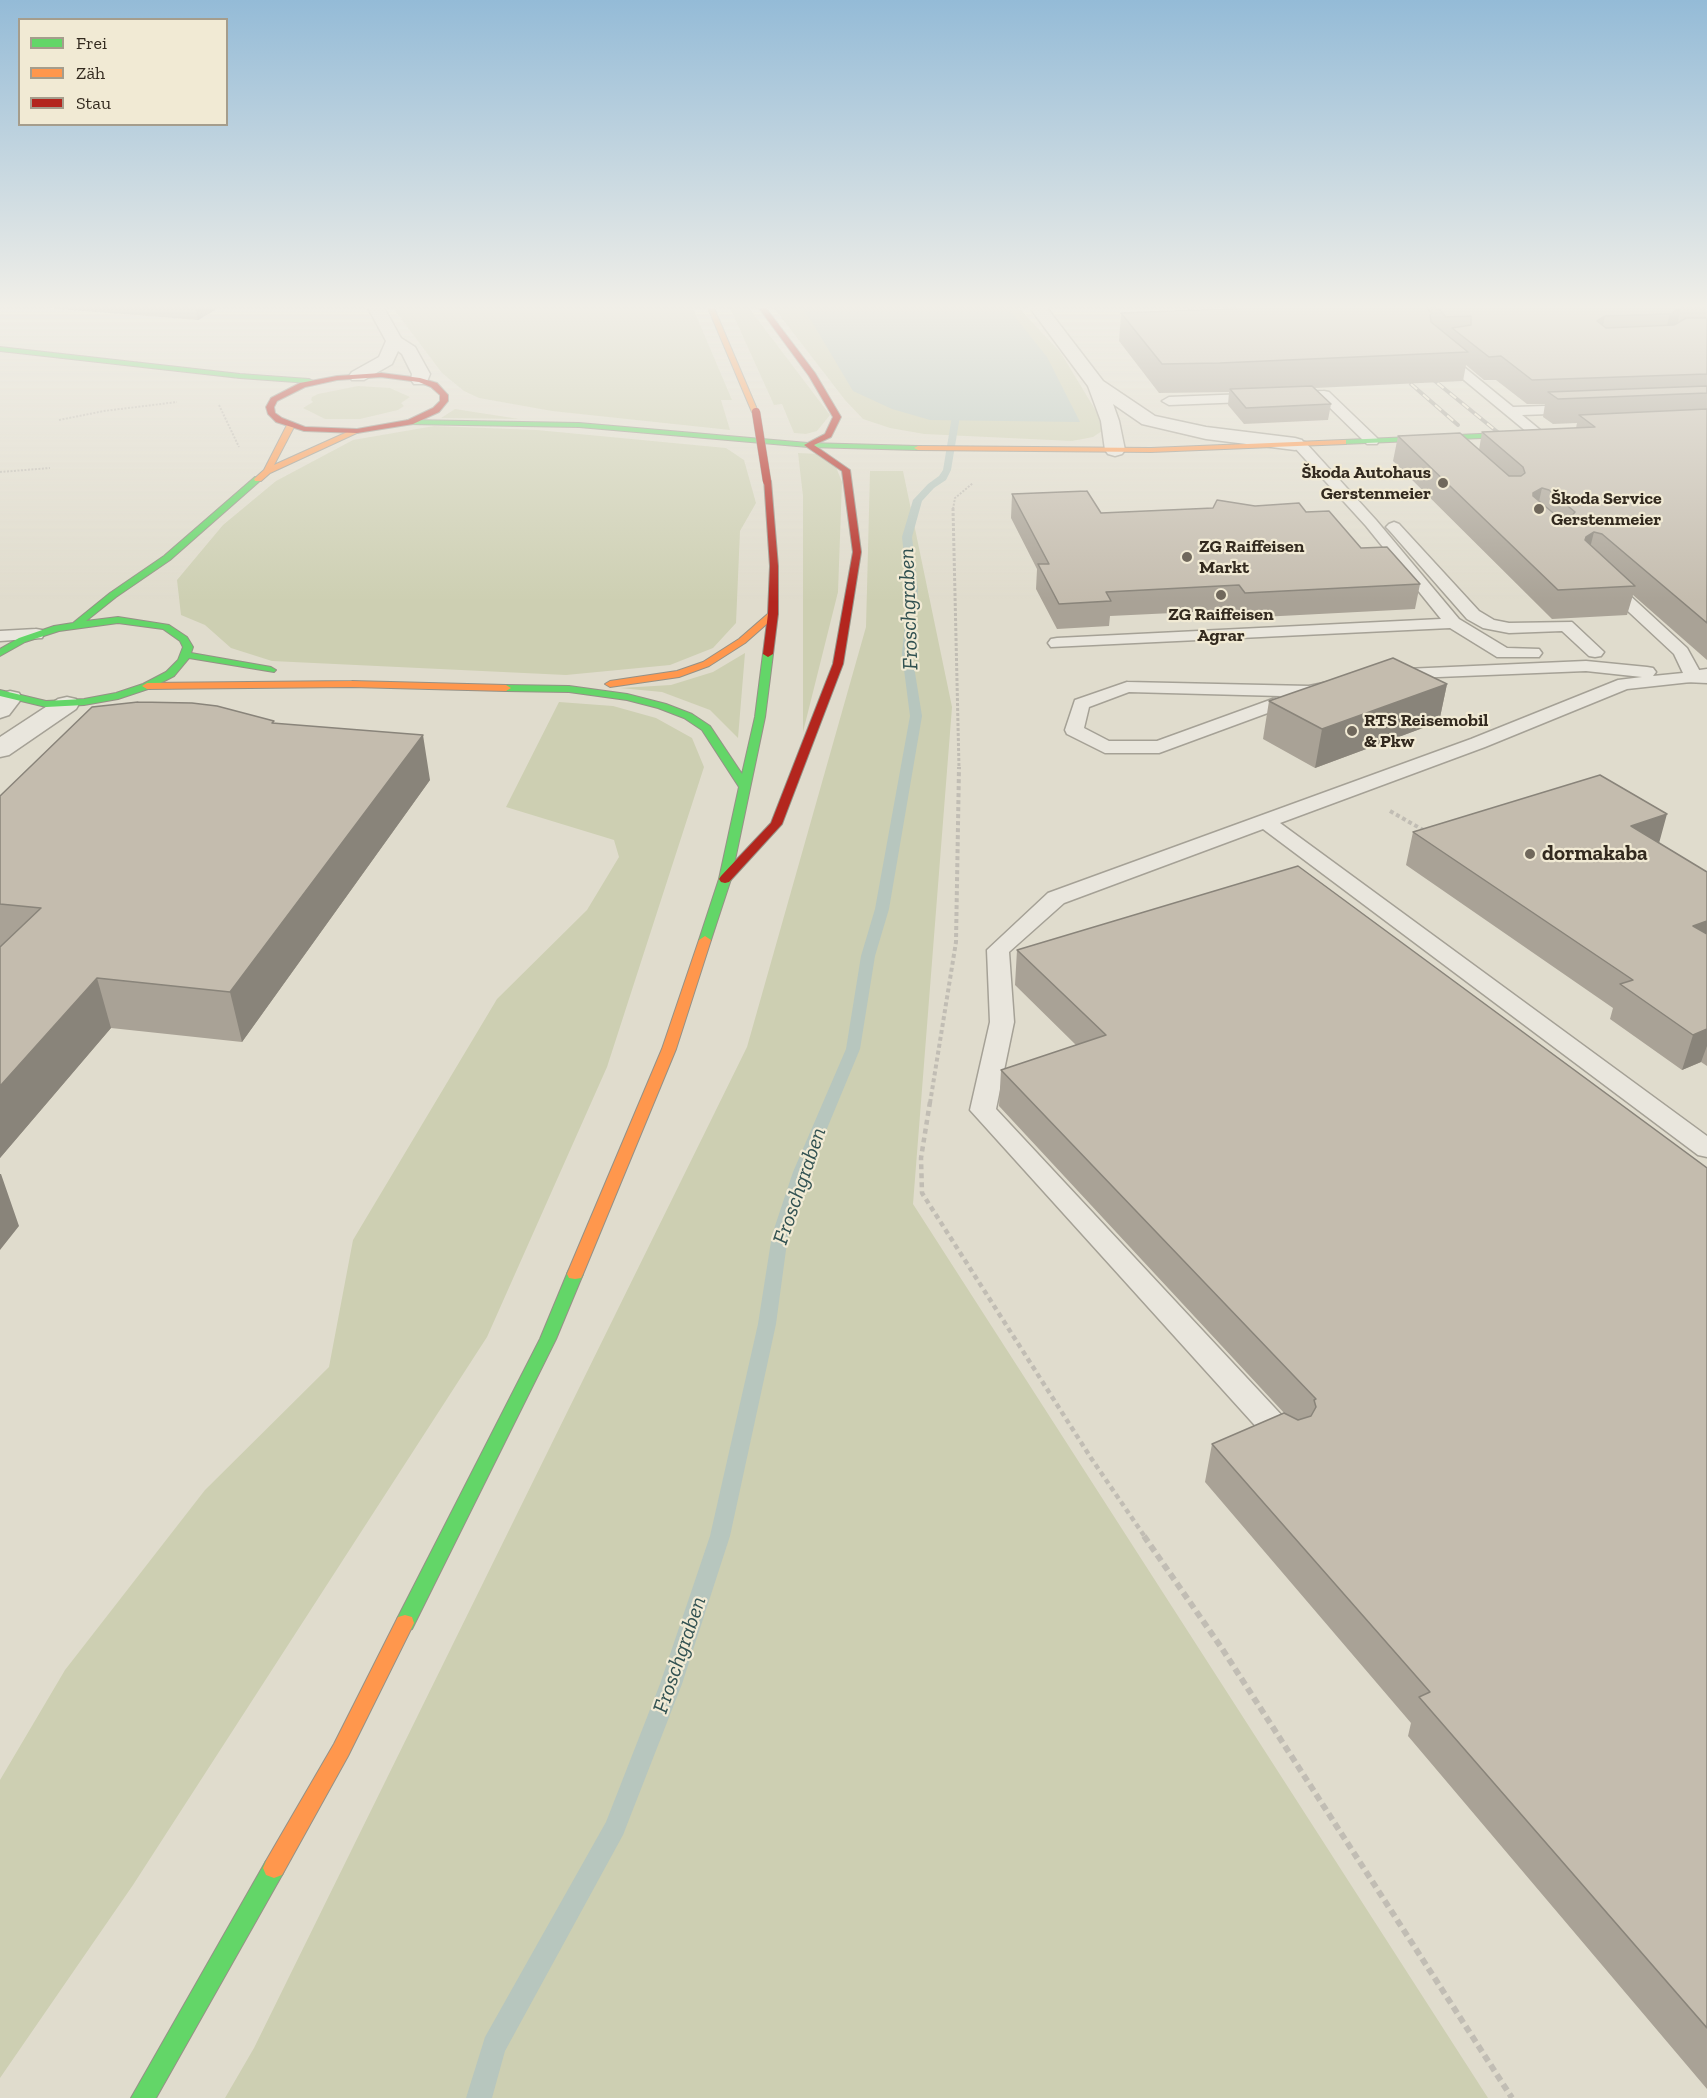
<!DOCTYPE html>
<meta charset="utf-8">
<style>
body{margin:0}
#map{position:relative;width:1707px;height:2098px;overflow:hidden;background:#e0dccd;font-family:"Zilla Slab",serif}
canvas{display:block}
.legend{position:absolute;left:18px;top:18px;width:210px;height:108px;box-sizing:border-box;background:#f1ead4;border:2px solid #a59d8c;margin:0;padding:8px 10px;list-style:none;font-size:18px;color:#332a1f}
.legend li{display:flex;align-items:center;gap:12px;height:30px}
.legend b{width:30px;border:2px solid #a59d8c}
</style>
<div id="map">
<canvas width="1707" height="2098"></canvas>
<ul class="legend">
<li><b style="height:8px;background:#63d668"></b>Frei</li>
<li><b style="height:8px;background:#ff974d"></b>Zäh</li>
<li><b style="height:8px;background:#b3261e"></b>Stau</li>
</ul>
</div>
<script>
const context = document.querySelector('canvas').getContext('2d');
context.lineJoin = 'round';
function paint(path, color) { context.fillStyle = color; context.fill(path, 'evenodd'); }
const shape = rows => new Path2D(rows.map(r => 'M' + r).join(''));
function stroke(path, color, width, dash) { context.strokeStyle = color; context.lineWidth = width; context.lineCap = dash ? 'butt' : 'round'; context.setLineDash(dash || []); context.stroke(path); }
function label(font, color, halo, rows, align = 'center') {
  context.font = font + ' "Zilla Slab",serif'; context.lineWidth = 4.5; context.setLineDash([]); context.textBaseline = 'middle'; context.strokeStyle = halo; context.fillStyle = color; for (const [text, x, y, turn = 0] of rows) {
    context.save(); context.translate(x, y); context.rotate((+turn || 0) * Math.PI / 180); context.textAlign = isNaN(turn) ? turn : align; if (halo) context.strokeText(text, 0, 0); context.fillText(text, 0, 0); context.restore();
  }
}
paint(shape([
 [393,308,693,308,732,400,721,400,730,430,552,411,479,398,464,391,442,373],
 [730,308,749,308,830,415,817,431,806,434,794,433,782,404,774,405],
 [774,308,1019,308,1061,353,1102,421,1102,431,1093,437,1072,441,924,434,890,428,863,419,845,400],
 [358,386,390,388,410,397,401,403,404,406,398,410,360,419,325,419,303,408,313,402,311,400,312,397,318,394],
 [455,409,519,419,441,418],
 [434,426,537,430,726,448,744,460,756,503,740,531,736,623,713,648,670,665,566,675,272,661,231,648,205,625,181,615,177,580,223,525,276,481,353,440],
 [798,453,819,454,836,467,842,482,838,592,803,732,803,496],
 [870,471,903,471,952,707,913,1204,1488,2098,225,2098,254,2048,747,1047,866,627],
 [745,653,738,738,710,710,662,692,620,688,671,685,713,672],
 [559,702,613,706,656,718,692,738,704,767,607,1067,487,1337,133,1885,0,2078,0,1780,65,1670,205,1490,329,1367,353,1240,497,999,587,910,619,857,614,840,506,807]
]), '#cdcfb2');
paint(shape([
 [801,308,1008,308,1047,357,1080,422,930,420,892,409,853,391,812,322]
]), '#b7c6be');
paint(shape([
 [954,401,957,401,961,410,951,470,946,480,934,488,922,501,912,537,918,590,912,654,922,716,889,909,875,956,860,1049,809,1172,788,1235,776,1324,730,1536,682,1684,623,1835,505,2051,492,2098,466,2098,485,2037,606,1822,660,1684,710,1536,758,1324,772,1235,793,1172,846,1049,861,956,875,909,910,716,902,654,908,590,902,537,913,500,928,484,939,476,943,470,953,410,950,403,954,401]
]), '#b7c6be');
const lane = shape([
 [1439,349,1443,350,1513,407,1577,405,1584,409,1577,413,1522,415,1545,434,1538,438,1533,437,1435,356,1435,350,1439,349],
 [1324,391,1329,392,1377,438,1379,441,1377,444,1367,444,1321,399,1169,405,1162,401,1169,397,1324,391],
 [1300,441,1305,442,1376,520,1459,619,1507,648,1539,649,1542,653,1539,657,1497,657,1450,628,1051,647,1048,643,1051,639,1057,638,1441,619,1366,526,1295,448,1293,445,1300,441],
 [1394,522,1399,524,1479,611,1494,620,1509,623,1572,622,1604,652,1601,656,1595,657,1589,656,1562,631,1509,633,1483,628,1467,619,1389,530,1386,527,1389,524,1394,522],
 [1607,578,1613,580,1687,648,1703,677,1700,681,1627,689,1485,747,1280,823,1707,1136,1707,1157,1698,1155,1263,829,1064,903,1009,952,1014,1022,996,1109,1301,1436,1305,1444,1301,1452,1290,1456,1279,1452,970,1110,990,1022,987,950,1048,893,1471,739,1618,680,1642,677,1586,671,1389,679,1383,678,1380,674,1383,670,1586,661,1647,667,1653,668,1656,672,1653,676,1683,673,1674,654,1601,586,1599,583,1601,580,1607,578],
 [36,629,42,630,44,634,42,638,0,641,0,631,36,629],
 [1127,682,1309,686,1328,682,1334,683,1337,687,1334,691,1306,696,1303,700,1159,753,1105,753,1067,734,1065,730,1075,700,1127,682],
 [1129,692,1281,696,1157,741,1109,741,1084,728,1089,707,1129,692]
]);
const street = shape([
 [368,308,384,308,401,338,415,347,430,374,426,384,414,384,411,380,412,374,402,354,398,351,392,364,364,380,352,380,349,376,352,372,379,357,386,341,368,308],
 [1030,308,1047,308,1103,381,1155,416,1206,427,1295,438,1302,440,1304,444,1302,448,1295,450,1206,439,1142,424,1113,404,1119,421,1125,450,1122,454,1115,456,1108,454,1105,450,1101,421,1088,386,1030,308],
 [1707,669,1707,683,1685,682,1682,677,1685,672,1707,669],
 [10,691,19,693,22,698,9,715,0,718,0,694,10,691],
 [67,697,76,699,79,704,76,709,9,755,0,757,0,737,58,699,67,697]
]);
const fast = shape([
 [0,347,240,374,309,379,313,381,309,383,240,378,0,351,0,347],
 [410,420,579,423,808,443,918,446,922,448,918,450,808,447,579,427,407,424,407,420,410,420],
 [1525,432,1529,434,1528,436,1343,444,1339,442,1343,440,1525,432],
 [255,477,262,479,170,560,116,597,86,621,118,617,169,625,187,637,193,647,191,653,271,667,276,670,274,672,189,658,174,676,151,688,118,699,84,705,46,707,0,696,0,690,46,701,84,699,116,693,143,684,166,672,178,660,183,647,180,641,163,629,118,623,59,631,25,642,0,656,0,649,19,638,54,626,73,623,110,593,164,556,255,477],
 [768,651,773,654,765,717,731,879,711,940,705,944,699,940,719,879,739,787,702,730,684,718,658,708,627,700,569,692,506,691,501,688,506,685,569,686,627,694,666,704,692,714,710,726,742,774,755,717,763,654,768,651],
 [575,1269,581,1270,583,1274,556,1339,412,1629,405,1631,398,1629,396,1623,398,1617,540,1339,567,1274,569,1270,575,1269],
 [274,1858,282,1861,285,1868,282,1875,156,2098,131,2098,266,1861,274,1858]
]);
const slow = shape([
 [708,308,714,308,759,414,752,412,708,308],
 [288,423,295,425,274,465,354,429,361,431,270,473,261,481,255,481,254,479,264,470,288,423],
 [1343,440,1346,440,1346,444,1151,452,918,450,914,448,918,446,1151,448,1343,440],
 [770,612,778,614,745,643,709,666,679,677,610,687,605,684,610,681,677,671,703,662,739,639,770,612],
 [352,681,506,685,511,688,506,691,352,687,147,689,142,686,147,683,352,681],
 [705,936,711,940,676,1049,583,1274,581,1278,575,1279,569,1278,567,1274,662,1049,699,940,705,936],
 [405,1615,412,1617,414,1623,348,1756,282,1875,274,1878,266,1875,263,1868,266,1861,334,1744,398,1617,405,1615]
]);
const jam = shape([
 [759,308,766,308,815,373,841,417,831,437,814,445,850,470,861,552,843,664,782,824,729,882,725,883,721,882,719,879,721,876,771,823,833,664,853,552,842,471,804,445,825,434,833,417,809,376,759,308],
 [381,373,420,378,437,383,448,395,448,401,439,412,413,424,357,433,304,431,276,422,268,414,266,407,271,398,300,383,337,376,381,373],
 [381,377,419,382,431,387,440,395,440,401,433,408,408,420,357,429,305,427,282,418,275,413,274,407,277,401,305,387,337,380,381,377],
 [764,479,771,481,778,566,778,614,773,654,768,657,763,654,768,614,770,566,764,479]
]);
stroke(lane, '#a5a196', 3);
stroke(street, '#a5a196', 3);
stroke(fast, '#959186', 2);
stroke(slow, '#959186', 2);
stroke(jam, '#959186', 2);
stroke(shape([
 [219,405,239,447],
 [59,420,104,411,177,402],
 [0,472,50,468],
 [953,509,955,498,973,483]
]), '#c1bdb4', 2, [2, 1.5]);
stroke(shape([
 [953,508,959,768]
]), '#c1bdb4', 3, [3, 2]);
stroke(shape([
 [1390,811,1425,831],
 [930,1103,956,942,959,767]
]), '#c1bdb4', 4, [4, 3]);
stroke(shape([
 [930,1102,921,1158,922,1193,1091,1458,1145,1537]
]), '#c1bdb4', 4.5, [5, 4]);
stroke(shape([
 [1144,1536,1221,1647,1512,2098]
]), '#c1bdb4', 6, [7, 4.5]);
paint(lane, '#e9e6dd');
paint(street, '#e9e6dd');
paint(fast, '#63d668');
paint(slow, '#ff974d');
paint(jam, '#b3261e');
const rail = shape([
 [1425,373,1511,443],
 [1411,384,1458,425]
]);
stroke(rail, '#a9a69d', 4);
stroke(rail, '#f1ead4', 2, [8]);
const jamBridge = shape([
 [756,412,767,481]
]);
stroke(jamBridge, '#959186', 9, []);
stroke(jamBridge, '#b3261e', 8);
paint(shape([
 [46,308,218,308,198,320],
 [1253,308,1707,308,1707,660,1633,595,1627,615,1552,619,1393,461,1398,436,1479,450,1482,432,1576,428,1577,423,1553,424,1543,417,1545,404,1527,404,1496,380,1484,380,1466,365,1463,381,1315,388,1331,404,1328,420,1244,424,1228,405,1229,392,1159,393,1119,341,1121,313],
 [1012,494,1101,513,1306,512,1361,548,1420,584,1415,609,1242,618,1235,610,1110,616,1109,626,1057,629,1036,589,1037,569,1011,518],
 [1447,684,1439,722,1315,768,1263,739,1269,701],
 [274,723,430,780,242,1042,111,1028,0,1158,0,796],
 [1413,832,1659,843,1707,872,1707,1066,1701,1062,1682,1070,1610,1019,1613,1008,1406,865],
 [1017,950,1707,1168,1707,2089,1408,1736,1411,1723,1205,1482,1212,1444,1285,1414,999,1106,1001,1070,1076,1045,1015,985]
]), '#a9a296');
paint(shape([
 [195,308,218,308,198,320],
 [1679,308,1681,308,1676,330,1664,337,1670,314],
 [1605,316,1600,339,1597,321],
 [1542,488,1536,515,1533,493],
 [1594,532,1587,560,1579,565,1586,537],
 [1447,684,1439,722,1315,768,1322,729],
 [423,735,430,780,242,1042,230,992],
 [1667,814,1658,847,1631,826],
 [1707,921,1707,951,1693,926],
 [97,978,111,1028,0,1158,0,1086],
 [1707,1029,1707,1046,1701,1062,1682,1070,1693,1035],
 [0,1174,1,1174,19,1226,0,1250]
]), '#89847a');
const building = shape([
 [1253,308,1426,308,1432,313,1430,315,1431,322,1468,352,1220,363,1162,364,1121,313,1253,308],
 [1438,308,1679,308,1670,314,1605,316,1597,321,1606,328,1674,325,1686,318,1707,318,1707,374,1532,380,1501,356,1489,357,1452,328,1471,325,1471,316,1446,317,1438,308],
 [1312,386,1331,404,1246,408,1230,389,1312,386],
 [1707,386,1707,393,1558,399,1548,392,1707,386],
 [1707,409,1707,623,1602,534,1594,532,1586,537,1585,540,1635,586,1558,590,1398,436,1460,433,1509,476,1521,476,1525,473,1523,467,1482,432,1595,427,1579,415,1707,409],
 [1542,488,1549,490,1575,512,1570,518,1558,517,1533,496,1533,493,1542,488],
 [1087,491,1101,513,1213,508,1217,500,1255,506,1299,503,1306,512,1329,511,1361,548,1387,547,1420,584,1245,593,1239,585,1106,592,1111,601,1059,604,1038,564,1049,564,1012,494,1087,491],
 [1393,658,1447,684,1322,729,1269,701,1393,658],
 [138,702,192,703,217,706,274,721,272,723,423,735,230,992,97,978,0,1086,0,947,41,908,0,904,0,796,92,707,138,702],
 [1600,775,1667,814,1631,826,1707,872,1707,921,1693,926,1707,934,1707,1029,1693,1035,1620,984,1633,980,1413,832,1600,775],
 [1298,866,1707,1168,1707,2028,1419,1697,1430,1692,1212,1444,1284,1413,1298,1420,1311,1416,1316,1407,1314,1400,1316,1399,1001,1070,1106,1035,1017,950,1298,866]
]);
paint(building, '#c4bcae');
stroke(building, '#89847a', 1.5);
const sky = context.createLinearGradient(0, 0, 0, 602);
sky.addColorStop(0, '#94bbd7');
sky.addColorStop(0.51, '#f1efe8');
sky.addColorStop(1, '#f1efe800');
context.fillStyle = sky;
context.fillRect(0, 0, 1707, 602);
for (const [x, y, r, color] of [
 [1443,483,6,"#70685c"],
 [1539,509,6,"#70685c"],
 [1187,557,6,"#70685c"],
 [1221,595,6,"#70685c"],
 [1352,731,6,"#70685c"],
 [1530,854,6,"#70685c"]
]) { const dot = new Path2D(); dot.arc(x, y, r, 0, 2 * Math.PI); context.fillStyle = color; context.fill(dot); stroke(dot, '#f1ead4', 2); }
label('bold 18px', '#332a1f', '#f1ead4', [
 ["Škoda Autohaus",1431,473,"right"],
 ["Gerstenmeier",1431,494,"right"],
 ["Škoda Service",1551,499],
 ["Gerstenmeier",1551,520],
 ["ZG Raiffeisen",1199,547],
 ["Markt",1199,568],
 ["ZG Raiffeisen",1221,615,"center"],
 ["Agrar",1221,636,"center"],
 ["RTS Reisemobil",1364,721],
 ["& Pkw",1364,742]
], 'left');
label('bold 21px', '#332a1f', '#f1ead4', [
 ["dormakaba",1542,854]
], 'left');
label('italic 22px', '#315151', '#f1ead4', [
 ["Froschgraben",909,609,-92],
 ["Froschgraben",800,1186,-71],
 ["Froschgraben",680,1655,-71]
]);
</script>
